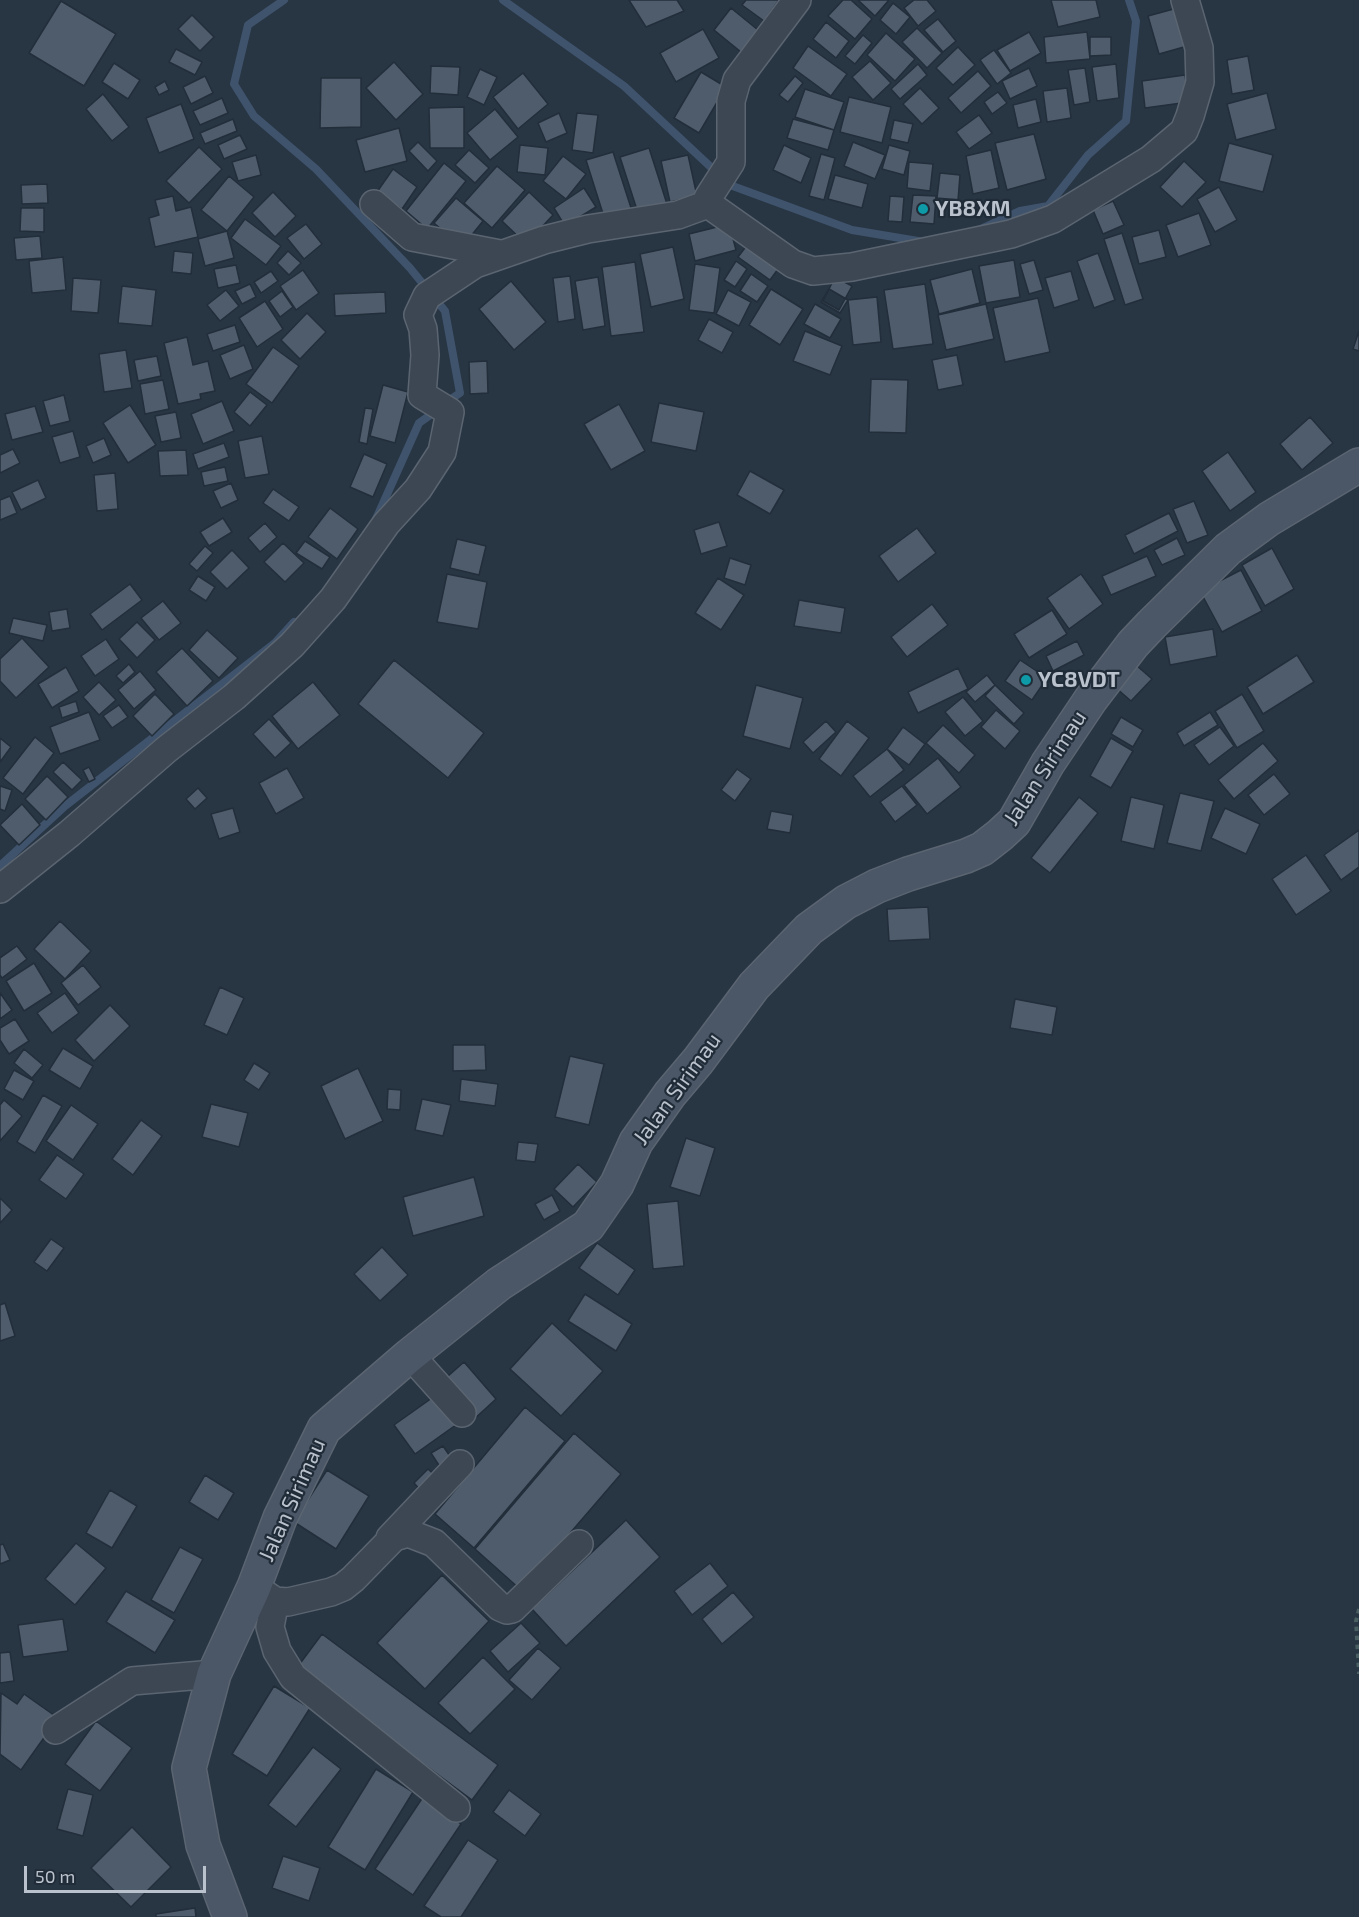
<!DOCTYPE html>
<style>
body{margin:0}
#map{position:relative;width:1359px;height:1917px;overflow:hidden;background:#283543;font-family:"Exo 2",sans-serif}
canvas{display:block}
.scale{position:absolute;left:24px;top:1866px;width:182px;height:27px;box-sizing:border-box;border:3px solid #bac2cd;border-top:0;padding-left:8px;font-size:18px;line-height:21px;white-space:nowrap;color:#bac2cd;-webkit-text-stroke:4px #212c39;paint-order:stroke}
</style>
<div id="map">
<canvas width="1359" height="1917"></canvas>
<div class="scale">50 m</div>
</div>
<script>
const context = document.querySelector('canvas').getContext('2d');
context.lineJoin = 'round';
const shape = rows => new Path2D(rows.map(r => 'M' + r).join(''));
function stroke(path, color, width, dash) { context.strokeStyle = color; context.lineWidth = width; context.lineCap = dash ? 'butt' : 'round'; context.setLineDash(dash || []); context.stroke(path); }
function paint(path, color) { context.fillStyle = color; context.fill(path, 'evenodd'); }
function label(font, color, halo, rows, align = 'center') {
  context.font = font + ' "Exo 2",sans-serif'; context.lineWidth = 4.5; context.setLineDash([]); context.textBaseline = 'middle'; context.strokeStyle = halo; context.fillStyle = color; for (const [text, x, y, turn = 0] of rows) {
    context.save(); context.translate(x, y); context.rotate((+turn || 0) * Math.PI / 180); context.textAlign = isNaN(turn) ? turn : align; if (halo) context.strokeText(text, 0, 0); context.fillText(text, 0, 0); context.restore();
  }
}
stroke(shape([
 [284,0,248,25,234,84,254,116,316,169,410,268,445,311,460,393,445,403],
 [503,0,624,86,730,185,852,230,924,242],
 [981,229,1020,211,1048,206,1088,155,1126,121,1136,21,1129,0],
 [376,519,419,423,436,411],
 [0,866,65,806,275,643,294,622]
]), '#3f536c', 8);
const building = shape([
 [629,0,677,0,684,11,646,27,629,0],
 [746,0,779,0,764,21,742,5,746,0],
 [843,0,851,0,872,19,855,39,828,16,843,0],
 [858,0,889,0,875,16,858,0],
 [914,0,927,0,936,11,918,26,904,8,914,0],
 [1051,0,1096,0,1100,17,1058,27,1051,0],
 [61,1,116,34,84,86,29,53,61,1],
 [893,3,910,17,896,34,880,20,893,3],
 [1181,7,1191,45,1159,54,1148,16,1181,7],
 [731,8,758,30,741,52,714,30,731,8],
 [192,15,214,37,200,51,178,29,192,15],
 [938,19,956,41,943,52,924,30,938,19],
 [826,22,849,41,836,58,813,39,826,22],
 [917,28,942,53,927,68,902,42,917,28],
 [703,29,719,58,676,82,660,53,703,29],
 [1029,32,1041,53,1010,71,997,50,1029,32],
 [1087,32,1090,59,1046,63,1044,37,1087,32],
 [886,33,915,59,895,81,867,55,886,33],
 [863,35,872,43,855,64,845,56,863,35],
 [1090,37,1111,37,1111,55,1090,56,1090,37],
 [808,46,847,74,831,96,793,68,808,46],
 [958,47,975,65,953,85,936,68,958,47],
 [176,49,202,62,195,75,169,62,176,49],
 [994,50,1011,73,997,84,980,60,994,50],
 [1248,56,1254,90,1232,94,1227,60,1248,56],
 [870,61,891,83,873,100,852,77,870,61],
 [394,62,423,94,396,120,366,88,394,62],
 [114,63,140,80,128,99,102,82,114,63],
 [918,64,927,75,900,99,891,89,918,64],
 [1116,64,1119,98,1097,101,1092,67,1116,64],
 [431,66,460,67,458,95,430,93,431,66],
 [1029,68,1037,86,1010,99,1002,81,1029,68],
 [1085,68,1090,102,1074,105,1068,70,1085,68],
 [480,69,497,77,484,105,467,97,480,69],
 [978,71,991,86,961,113,948,98,978,71],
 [701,72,726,87,699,133,674,118,701,72],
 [523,73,548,104,518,129,493,97,523,73],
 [1185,75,1189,102,1145,108,1142,81,1185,75],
 [205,76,213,93,191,104,183,87,205,76],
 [795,76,803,83,788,102,779,95,795,76],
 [321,78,361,78,361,127,320,128,321,78],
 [165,81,169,90,159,95,155,87,165,81],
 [920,88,939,108,922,124,903,104,920,88],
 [1067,88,1071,118,1047,122,1043,91,1067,88],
 [805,89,844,102,834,130,795,117,805,89],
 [998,92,1007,103,992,114,984,102,998,92],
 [1267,93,1276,129,1236,140,1227,104,1267,93],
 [103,94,129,127,112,141,86,109,103,94],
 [849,97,891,107,882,143,840,132,849,97],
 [222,98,228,113,200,125,193,111,222,98],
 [1036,99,1041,122,1018,128,1013,105,1036,99],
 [181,104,194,139,159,153,146,118,181,104],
 [464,107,464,148,430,148,429,108,464,107],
 [495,109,518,137,490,160,467,133,495,109],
 [559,113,567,133,546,142,538,123,559,113],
 [577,113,598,115,593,153,572,150,577,113],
 [979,115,992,133,969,149,956,132,979,115],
 [233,119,237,131,205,144,200,133,233,119],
 [793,119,834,130,828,150,787,138,793,119],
 [894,120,913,124,908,143,890,139,894,120],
 [399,128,407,161,365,172,356,140,399,128],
 [1034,134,1046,179,1007,190,995,143,1034,134],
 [240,135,247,149,224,159,218,145,240,135],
 [418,142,437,161,428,171,409,151,418,142],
 [853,142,885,155,875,179,844,166,853,142],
 [1229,143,1273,155,1263,192,1219,181,1229,143],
 [520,145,548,148,545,175,517,172,520,145],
 [784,145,811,158,801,183,773,170,784,145],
 [889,145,910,151,904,175,882,169,889,145],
 [199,147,222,169,189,203,166,181,199,147],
 [649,148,667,204,638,213,620,157,649,148],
 [469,150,489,168,475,183,455,165,469,150],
 [991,150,999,188,973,194,966,156,991,150],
 [613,152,632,211,605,220,586,160,613,152],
 [821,154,835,158,824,200,809,196,821,154],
 [256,155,261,175,238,181,232,162,256,155],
 [688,155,697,196,670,202,661,161,688,155],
 [563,156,586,174,566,199,543,181,563,156],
 [1184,161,1206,182,1182,207,1160,187,1184,161],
 [909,162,933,164,930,191,907,188,909,162],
 [444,163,466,181,427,229,406,211,444,163],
 [497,166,525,190,492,228,464,203,497,166],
 [393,169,417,187,402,209,377,192,393,169],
 [940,173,960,175,958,200,937,198,940,173],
 [835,175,868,184,862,208,828,199,835,175],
 [229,176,254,197,227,231,201,210,229,176],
 [47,184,48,203,22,204,21,185,47,184],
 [1219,187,1237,220,1215,232,1197,199,1219,187],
 [584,188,596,207,565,226,554,208,584,188],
 [273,192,296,216,275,237,252,213,273,192],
 [529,192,553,215,526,244,502,221,529,192],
 [913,195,936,196,934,224,910,222,913,195],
 [173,196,176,211,191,207,198,237,155,247,149,218,159,215,155,200,173,196],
 [890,196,904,197,902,222,888,221,890,196],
 [456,198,483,221,462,247,434,223,456,198],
 [1113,201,1124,225,1103,234,1093,210,1113,201],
 [21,208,44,208,44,232,20,231,21,208],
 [1199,213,1211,245,1178,257,1166,225,1199,213],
 [245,219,281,246,266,265,231,238,245,219],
 [306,224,322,244,304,259,287,238,306,224],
 [729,224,736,250,695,261,689,234,729,224],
 [1159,230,1166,257,1139,264,1132,237,1159,230],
 [227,231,234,258,205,266,198,239,227,231],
 [1122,233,1143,299,1125,305,1104,239,1122,233],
 [40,236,42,258,16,260,14,238,40,236],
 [751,240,781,265,770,280,738,257,751,240],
 [673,247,684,299,651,307,640,254,673,247],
 [174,251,193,253,191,274,172,272,174,251],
 [288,251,301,263,289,275,277,263,288,251],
 [1098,253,1115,300,1094,308,1077,261,1098,253],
 [63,257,66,290,32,293,29,261,63,257],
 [1014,260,1020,297,986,303,979,266,1014,260],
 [1034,260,1043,290,1029,294,1020,264,1034,260],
 [736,261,747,269,735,287,724,280,736,261],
 [635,262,644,332,611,336,602,267,635,262],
 [695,264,720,268,714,313,689,310,695,264],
 [236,265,240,283,218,288,214,269,236,265],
 [972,269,980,303,939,314,930,280,972,269],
 [303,270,319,293,296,310,280,286,303,270],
 [271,271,278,281,261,293,254,282,271,271],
 [1071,271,1079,300,1054,308,1045,278,1071,271],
 [751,274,768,286,757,302,740,291,751,274],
 [570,276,575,319,558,322,553,278,570,276],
 [598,277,605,326,583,330,575,281,598,277],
 [835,277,852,286,839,310,823,301,835,277],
 [73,278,101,280,98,313,71,311,73,278],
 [511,281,546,322,514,350,479,309,511,281],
 [250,284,256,297,242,304,235,291,250,284],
 [925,284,933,344,893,349,884,290,925,284],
 [122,286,156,290,152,326,118,323,122,286],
 [771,289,803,309,780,345,749,325,771,289],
 [829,289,848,300,840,313,821,302,829,289],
 [226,290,239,306,220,321,207,305,226,290],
 [728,290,751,302,739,326,716,314,728,290],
 [282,291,293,307,280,317,269,301,282,291],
 [385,292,386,313,335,316,334,294,385,292],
 [877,297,881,342,853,345,848,300,877,297],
 [1038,298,1050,352,1005,362,993,308,1038,298],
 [265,301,283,329,257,347,239,318,265,301],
 [815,304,841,319,830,338,804,324,815,304],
 [986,304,994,339,946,350,938,315,986,304],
 [307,313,326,332,300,359,281,340,307,313],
 [709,319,733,332,722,353,698,340,709,319],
 [235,325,240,342,213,351,207,334,235,325],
 [805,331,842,346,830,375,793,361,805,331],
 [1359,331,1359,351,1353,349,1359,331],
 [187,337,193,365,208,361,215,391,200,394,201,399,178,404,164,343,187,337],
 [244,345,253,369,230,379,220,355,244,345],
 [273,347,299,366,272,403,246,384,273,347],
 [126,350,132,388,104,392,99,354,126,350],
 [957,355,963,385,938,390,932,360,957,355],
 [157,356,161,376,138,381,134,360,157,356],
 [487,361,488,393,470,394,469,362,487,361],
 [871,379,908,380,906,433,869,432,871,379],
 [163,380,169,409,145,414,140,384,163,380],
 [383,385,408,392,395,443,370,436,383,385],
 [250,392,267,405,250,426,234,412,250,392],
 [64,395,70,421,50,426,43,401,64,395],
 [222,401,234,431,203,444,191,414,222,401],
 [659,403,704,412,696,451,651,442,659,403],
 [619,404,645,451,611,470,584,424,619,404],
 [130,405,156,445,128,463,103,423,130,405],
 [35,406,43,432,12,440,5,414,35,406],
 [365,408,373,409,367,444,359,442,365,408],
 [176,412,181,438,161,442,155,416,176,412],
 [1310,417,1333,443,1302,470,1280,444,1310,417],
 [73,431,80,457,60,463,52,437,73,431],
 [262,436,269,474,245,478,238,441,262,436],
 [104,438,111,455,93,463,86,446,104,438],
 [224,443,229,457,198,469,193,454,224,443],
 [13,449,20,463,0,473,0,455,13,449],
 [186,450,188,475,160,476,158,451,186,450],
 [1228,452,1256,492,1230,511,1202,471,1228,452],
 [364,454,387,464,373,497,350,487,364,454],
 [225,467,228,481,204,486,201,472,225,467],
 [750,471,784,490,770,514,737,495,750,471],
 [115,473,118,509,97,511,94,475,115,473],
 [38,480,46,498,21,510,12,492,38,480],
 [231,483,238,500,221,508,213,491,231,483],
 [273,489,299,507,289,521,263,503,273,489],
 [10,496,17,513,0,520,0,500,10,496],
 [1194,501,1208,535,1187,543,1173,509,1194,501],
 [330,508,358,529,337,559,308,537,330,508],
 [1169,513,1178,531,1134,554,1125,535,1169,513],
 [223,518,232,532,209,546,200,532,223,518],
 [719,522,727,546,701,554,694,530,719,522],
 [265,523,277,537,260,552,248,538,265,523],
 [917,528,936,553,898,582,879,556,917,528],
 [1177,538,1185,555,1162,565,1154,550,1177,538],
 [457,539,486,546,479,575,450,568,457,539],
 [305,541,330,557,322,569,296,553,305,541],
 [283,543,304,563,285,582,264,562,283,543],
 [205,546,213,553,197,571,189,564,205,546],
 [1272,548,1294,589,1265,606,1242,565,1272,548],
 [232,550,249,568,227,589,210,572,232,550],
 [1147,556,1156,576,1111,595,1102,576,1147,556],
 [730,558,751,565,745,585,724,578,730,558],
 [1241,570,1262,611,1222,632,1200,591,1241,570],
 [447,574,487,582,478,629,437,622,447,574],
 [1081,574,1103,604,1069,629,1047,598,1081,574],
 [198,576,215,587,206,601,189,590,198,576],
 [718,578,744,595,721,630,695,613,718,578],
 [130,584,142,600,102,630,90,614,130,584],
 [799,600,845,608,841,633,794,626,799,600],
 [163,601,181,623,159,640,141,618,163,601],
 [932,604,948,625,907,657,891,637,932,604],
 [67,609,70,628,52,631,49,612,67,609],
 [1052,610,1067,634,1029,658,1014,634,1052,610],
 [13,618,47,625,43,641,9,633,13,618],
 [137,622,155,640,137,658,119,639,137,622],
 [1213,629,1217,656,1170,665,1165,637,1213,629],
 [207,630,238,658,219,678,189,650,207,630],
 [22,638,49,667,16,698,0,681,0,659,22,638],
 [106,639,119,659,95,676,81,656,106,639],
 [1077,641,1084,655,1053,671,1046,656,1077,641],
 [182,648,213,681,187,706,156,672,182,648],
 [1297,655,1314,682,1263,714,1247,687,1297,655],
 [394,660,484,733,448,778,358,704,394,660],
 [1020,660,1047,678,1032,700,1005,681,1020,660],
 [129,664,135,672,123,683,116,676,129,664],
 [1136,665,1152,679,1131,701,1115,687,1136,665],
 [66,667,79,691,52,708,38,684,66,667],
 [958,668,968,689,918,713,908,692,958,668],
 [140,671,156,690,134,709,118,690,140,671],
 [987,675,995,685,975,702,966,692,987,675],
 [99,682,116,700,99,715,83,697,99,682],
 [313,682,340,715,298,749,272,716,313,682],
 [756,685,803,698,790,749,743,736,756,685],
 [995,685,1024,713,1014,724,985,696,995,685],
 [155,694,174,714,152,736,133,716,155,694],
 [1242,694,1264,731,1237,748,1215,711,1242,694],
 [963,697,983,721,965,736,945,712,963,697],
 [76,701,79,712,62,718,59,707,76,701],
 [119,705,128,717,112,728,103,716,119,705],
 [996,710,1020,731,1005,749,981,727,996,710],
 [89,712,100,740,60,754,50,727,89,712],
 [1210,712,1218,725,1184,746,1177,733,1210,712],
 [1121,717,1143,730,1133,747,1111,734,1121,717],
 [269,719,291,743,275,758,253,734,269,719],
 [826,721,836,732,813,753,803,742,826,721],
 [847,721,869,738,841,776,819,759,847,721],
 [943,725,975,755,959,773,926,743,943,725],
 [903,727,925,744,909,765,887,749,903,727],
 [1220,727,1234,746,1209,765,1194,745,1220,727],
 [35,737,54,753,23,794,3,778,35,737],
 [0,738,11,747,0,762,0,738],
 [1111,738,1133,751,1111,788,1090,776,1111,738],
 [1263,743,1278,761,1234,799,1218,780,1263,743],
 [887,749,904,770,870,797,853,776,887,749],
 [938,758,961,787,927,814,904,785,938,758],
 [63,762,82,780,72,790,53,772,63,762],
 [89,767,95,779,89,782,83,770,89,767],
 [287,768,304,798,276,814,259,783,287,768],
 [737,769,751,779,735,801,721,790,737,769],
 [1274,774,1290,794,1264,815,1248,795,1274,774],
 [47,776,68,797,46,820,25,799,47,776],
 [0,786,12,790,5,811,0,809,0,786],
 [902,786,917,805,895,822,880,802,902,786],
 [198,788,207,798,195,809,186,799,198,788],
 [1180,793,1214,801,1201,851,1167,843,1180,793],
 [1079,797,1098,813,1050,873,1031,858,1079,797],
 [1131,797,1164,805,1154,849,1121,841,1131,797],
 [22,804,40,825,19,845,0,825,22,804],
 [233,808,240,832,219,839,211,814,233,808],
 [1225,808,1260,824,1246,854,1211,838,1225,808],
 [771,811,793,815,790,833,767,829,771,811],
 [1359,830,1359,867,1341,880,1324,855,1359,830],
 [1306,855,1331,891,1296,915,1272,879,1306,855],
 [928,907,930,939,889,941,887,909,928,907],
 [60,921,91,951,65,979,34,949,60,921],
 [17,946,27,959,2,978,0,975,0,958,17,946],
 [34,963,52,993,24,1011,6,981,34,963],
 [83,965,101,987,78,1005,61,983,83,965],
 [220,987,244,998,227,1035,204,1025,220,987],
 [0,993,12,1010,0,1019,0,993],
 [65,993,79,1013,52,1033,37,1013,65,993],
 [1015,999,1057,1007,1052,1035,1010,1028,1015,999],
 [110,1005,130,1026,94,1061,75,1040,110,1005],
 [15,1019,29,1041,9,1054,0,1040,0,1028,15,1019],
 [453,1045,485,1045,486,1070,453,1071,453,1045],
 [63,1048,93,1066,80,1089,49,1070,63,1048],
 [24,1049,43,1065,32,1078,14,1063,24,1049],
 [570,1056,604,1064,589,1125,555,1117,570,1056],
 [254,1063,270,1073,259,1090,244,1080,254,1063],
 [358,1068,383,1121,345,1139,321,1086,358,1068],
 [14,1070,34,1081,23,1100,4,1089,14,1070],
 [461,1079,498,1084,495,1106,459,1101,461,1079],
 [388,1089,401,1090,400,1110,387,1109,388,1089],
 [43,1095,62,1106,35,1153,17,1142,43,1095],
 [422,1099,451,1105,443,1136,415,1130,422,1099],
 [4,1100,22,1116,0,1141,0,1105,4,1100],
 [211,1104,248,1113,239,1147,202,1137,211,1104],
 [71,1105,98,1124,73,1160,46,1141,71,1105],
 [141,1120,162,1136,133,1175,112,1159,141,1120],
 [686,1138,715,1148,700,1196,670,1187,686,1138],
 [518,1142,538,1144,535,1162,516,1160,518,1142],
 [57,1155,84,1174,66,1199,39,1180,57,1155],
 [578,1164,597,1182,573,1207,554,1189,578,1164],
 [474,1177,484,1216,413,1236,403,1197,474,1177],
 [552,1195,560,1211,544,1220,535,1204,552,1195],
 [0,1198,12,1210,0,1223,0,1198],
 [678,1201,684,1266,653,1269,647,1204,678,1201],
 [51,1239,64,1248,47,1271,34,1262,51,1239],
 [597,1243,635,1270,618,1295,579,1268,597,1243],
 [382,1247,408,1275,380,1301,354,1274,382,1247],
 [585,1294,632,1324,616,1351,568,1321,585,1294],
 [5,1303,15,1336,0,1341,0,1305,5,1303],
 [552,1323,603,1371,561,1416,510,1369,552,1323],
 [464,1362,496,1399,472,1421,439,1384,464,1362],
 [439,1393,460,1422,415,1454,394,1425,439,1393],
 [525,1407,565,1441,474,1548,435,1514,525,1407],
 [574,1433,621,1474,521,1590,475,1549,574,1433],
 [443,1446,454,1462,442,1470,431,1453,443,1446],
 [428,1469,439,1479,424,1494,414,1483,428,1469],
 [327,1470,369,1496,336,1549,294,1522,327,1470],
 [205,1475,234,1493,218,1520,189,1502,205,1475],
 [110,1490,137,1506,112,1548,86,1533,110,1490],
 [626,1520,660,1557,566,1646,532,1609,626,1520],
 [76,1543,106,1568,75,1605,45,1579,76,1543],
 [3,1544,10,1560,0,1564,0,1545,3,1544],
 [180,1547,203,1559,174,1613,151,1600,180,1547],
 [710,1563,728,1586,692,1615,674,1591,710,1563],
 [442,1575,489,1621,425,1689,377,1643,442,1575],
 [126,1591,175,1620,155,1653,106,1622,126,1591],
 [733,1592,754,1617,722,1644,702,1619,733,1592],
 [63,1619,68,1651,23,1657,18,1625,63,1619],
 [521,1623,540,1643,508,1672,490,1651,521,1623],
 [322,1634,498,1765,472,1800,296,1669,322,1634],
 [538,1648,561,1668,532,1700,509,1680,538,1648],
 [10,1652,14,1681,0,1683,0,1653,10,1652],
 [483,1657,515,1689,470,1734,438,1703,483,1657],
 [274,1686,310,1708,267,1776,232,1754,274,1686],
 [1,1693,17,1704,24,1694,58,1718,21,1770,0,1754,1,1693],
 [96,1721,132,1748,100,1791,65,1764,96,1721],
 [313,1747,341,1769,296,1827,268,1805,313,1747],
 [376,1769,413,1792,365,1870,328,1847,376,1769],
 [68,1789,93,1795,83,1836,57,1829,68,1789],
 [509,1790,541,1814,525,1836,493,1812,509,1790],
 [423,1797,461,1824,413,1895,375,1869,423,1797],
 [132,1827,171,1867,131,1907,91,1868,132,1827],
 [468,1840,498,1860,461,1917,441,1917,424,1906,468,1840],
 [283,1856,320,1868,309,1901,272,1888,283,1856],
 [195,1908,196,1917,156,1917,156,1914,195,1908]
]);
paint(building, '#4f5c6c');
stroke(building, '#232e3b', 1.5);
const minor = shape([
 [374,204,412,237,500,254],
 [708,204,793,264,813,271,852,267,1011,234,1053,219,1151,159,1184,131,1190,116,1200,82,1199,48,1185,0],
 [0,889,69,834,167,749,234,697,292,645,333,599,386,524,418,489,442,452,450,412,422,395,425,355,423,329,418,315,427,296,475,264,544,240,588,229,678,215,708,204,708,198,731,162,731,101,737,80,797,0],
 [410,1355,462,1413],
 [393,1538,390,1538,460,1464],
 [254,1587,275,1601,288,1602,331,1592,343,1587,353,1579,394,1537,408,1533,434,1543,500,1607,507,1610,512,1609,579,1544],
 [275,1601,270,1627,277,1651,293,1677,456,1808],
 [56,1730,132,1681,214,1674]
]);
const secondary = shape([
 [230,1917,203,1845,189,1768,214,1674,254,1587,280,1518,324,1429,410,1355,499,1284,588,1226,617,1184,636,1142,670,1094,698,1061,754,986,809,929,846,902,877,886,908,874,966,856,982,849,1000,835,1014,822,1048,763,1091,699,1133,644,1152,624,1228,549,1269,519,1359,465]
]);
stroke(minor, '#5b6571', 30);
stroke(secondary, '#5b6571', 36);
stroke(shape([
 [1359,1609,1356,1621,1359,1674]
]), '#495f61', 4, [4.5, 4.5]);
stroke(minor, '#3d4753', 27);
stroke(secondary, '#4b5666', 33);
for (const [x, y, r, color] of [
 [923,209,6,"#0f9aa8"],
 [1026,680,6,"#0f9aa8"]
]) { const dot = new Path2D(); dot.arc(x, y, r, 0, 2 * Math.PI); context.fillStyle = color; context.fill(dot); stroke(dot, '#212c39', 2); }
label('bold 22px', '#bac2cd', '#212c39', [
 ["YB8XM",935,209],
 ["YC8VDT",1038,680]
], 'left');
label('22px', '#bac2cd', '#212c39', [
 ["Jalan Sirimau",1045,768,-57],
 ["Jalan Sirimau",677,1089,-54],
 ["Jalan Sirimau",292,1500,-66]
]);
</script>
